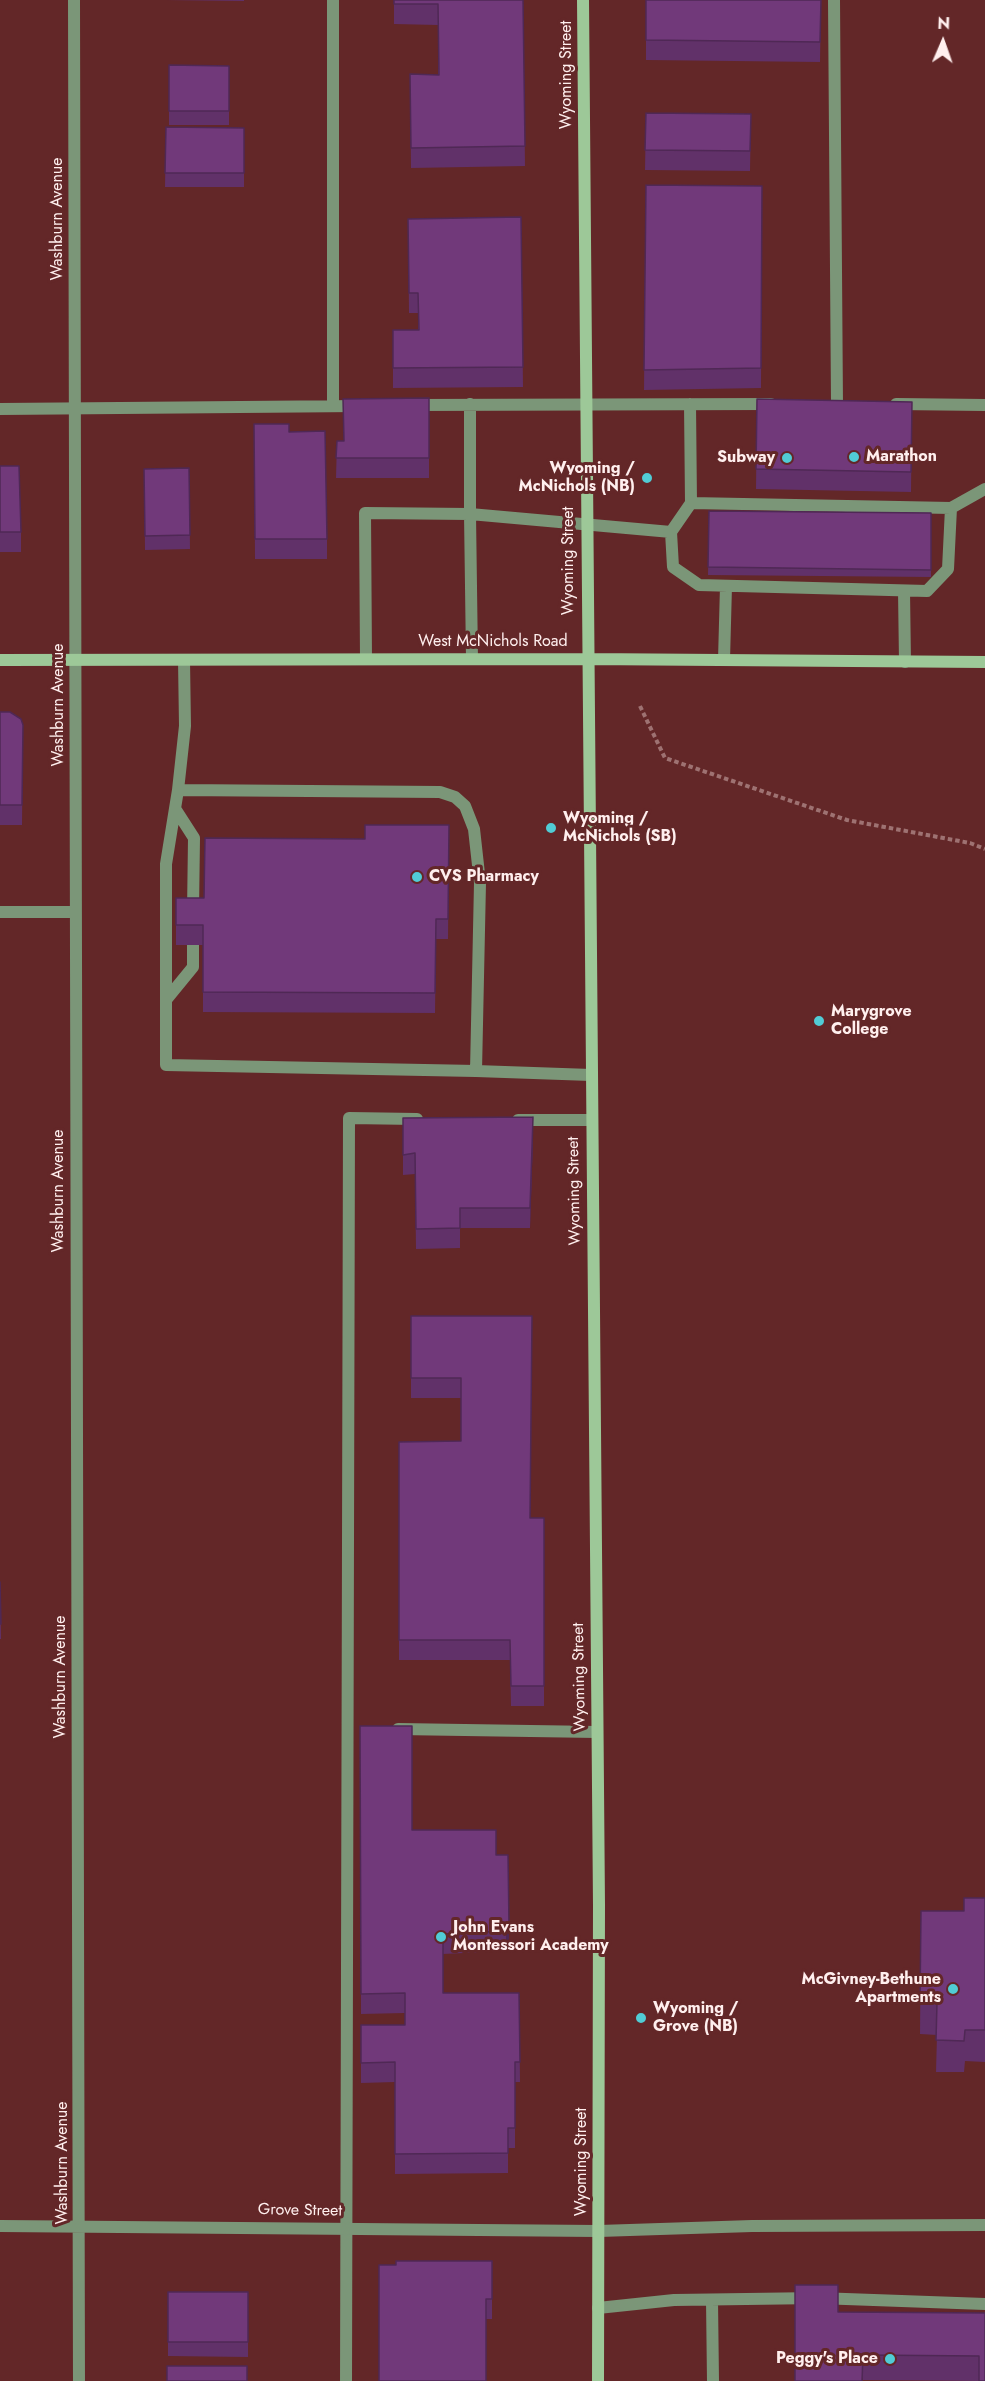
<!DOCTYPE html>
<style>
body{margin:0}
#map{position:relative;width:985px;height:2381px;overflow:hidden;background:#632728;font-family:Jost,sans-serif}
canvas{display:block}
.north{position:absolute;left:913px;top:12px;width:60px;height:60px;-webkit-text-stroke:4px #632728;paint-order:stroke;rotate:2deg;font-size:16px;font-weight:700;line-height:24px;text-align:center;color:#ffefee}
.north::after{content:'';display:block;margin:auto;width:21px;height:27px;background:#ffefee;clip-path:polygon(50% 0,100% 100%,50% 72%,0 100%)}
</style>
<div id="map">
<canvas width="985" height="2381"></canvas>
<div class="north">N</div>
</div>
<script>
const context = document.querySelector('canvas').getContext('2d');
context.lineJoin = 'round';
const shape = rows => new Path2D(rows.map(r => 'M' + r).join(''));
function stroke(path, color, width, dash) { context.strokeStyle = color; context.lineWidth = width; context.lineCap = dash ? 'butt' : 'round'; context.setLineDash(dash || []); context.stroke(path); }
function paint(path, color) { context.fillStyle = color; context.fill(path, 'evenodd'); }
function label(font, color, halo, rows, align = 'center') {
  context.font = font + ' Jost,sans-serif'; context.lineWidth = 6; context.setLineDash([]); context.textBaseline = 'middle'; context.strokeStyle = halo; context.fillStyle = color; for (const [text, x, y, turn = 0] of rows) {
    context.save(); context.translate(x, y); context.rotate((+turn || 0) * Math.PI / 180); context.textAlign = isNaN(turn) ? turn : align; if (halo) context.strokeText(text, 0, 0); context.fillText(text, 0, 0); context.restore();
  }
}
stroke(shape([
 [640,706,665,758,847,820,970,843,985,849]
]), '#9e7272', 4, [4.5, 3]);
stroke(shape([
 [834,0,837,404],
 [896,404,985,405],
 [413,405,771,404],
 [333,406,333,0],
 [0,409,360,406],
 [951,508,985,489],
 [671,532,673,567,699,585,927,591,948,569,951,508,691,503],
 [904,591,905,662],
 [366,659,365,513,470,514,470,404],
 [472,659,470,514,671,532,691,503,690,404],
 [184,660,185,726,178,790,440,792,455,797,465,806,474,829,480,883,476,1071,591,1075],
 [724,660,726,586],
 [178,790,166,864,166,1065,476,1071],
 [176,810,194,838,193,912],
 [0,912,75,912],
 [166,1000,193,967,193,945],
 [518,1120,591,1120],
 [398,1729,597,1732],
 [599,2231,752,2226,985,2225],
 [712,2300,713,2381],
 [598,2308,674,2300,818,2298,985,2304],
 [346,2381,349,1118,417,1119]
]), '#7b9678', 12);
stroke(shape([
 [74,0,79,2381],
 [0,2226,599,2231]
]), '#7b9678', 12);
stroke(shape([
 [583,0,599,1904,598,2381],
 [0,660,587,659,985,662]
]), '#9dc898', 12);
paint(shape([
 [166,0,244,0,244,1],
 [394,0,523,0,525,166,411,168,410,74,438,75,438,25,394,24],
 [646,0,821,0,820,62,646,60],
 [169,65,229,66,229,125,169,125],
 [646,113,751,114,750,171,645,170],
 [166,127,244,128,244,187,165,187],
 [646,185,762,186,761,388,644,390],
 [521,217,523,387,393,388,393,330,418,330,418,313,409,313,408,219],
 [429,398,429,478,336,478,337,441,344,441],
 [757,399,912,402,911,492,756,489],
 [254,424,289,432,327,539,327,559,255,559],
 [0,466,21,532,21,552,0,552],
 [189,468,190,549,145,550,144,469],
 [709,511,931,513,931,577,708,575],
 [0,712,23,725,22,825,0,825],
 [449,825,448,939,436,939,435,1013,203,1012,203,945,176,945,176,898,204,898,365,839],
 [403,1118,533,1137,530,1228,460,1228,460,1248,416,1249,415,1174,403,1175],
 [411,1316,532,1316,530,1518,544,1518,544,1706,511,1706,510,1660,399,1660,399,1442,461,1441,461,1398,411,1398],
 [0,1582,1,1639,0,1639],
 [360,1726,412,1830,496,1855,509,1945,506,1951,443,1954,443,1993,519,1993,520,2082,515,2082,515,2148,508,2148,508,2173,395,2174,395,2082,361,2083,361,2025,405,2025,405,2013,361,2014],
 [985,1898,985,2062,965,2061,964,2072,936,2072,937,2035,920,2034,921,1911,964,1911],
 [492,2261,492,2319,486,2319,396,2265],
 [168,2292,248,2292,248,2357,168,2356],
 [838,2312,985,2313,985,2381,863,2380]
]), '#613169');
paint(shape([
 [533,1117,533,1137,530,1228,530,1208],
 [509,1925,509,1945,506,1951,506,1931]
]), '#4f2855');
const building = shape([
 [394,0,523,0,525,146,411,148,410,74,439,75,438,4,394,4,394,0],
 [646,0,821,0,820,42,646,40,646,0],
 [169,65,229,66,229,111,169,111,169,65],
 [646,113,751,114,750,151,645,150,646,113],
 [166,127,244,128,244,173,165,173,166,127],
 [646,185,762,186,761,368,644,370,646,185],
 [521,217,523,367,393,368,393,330,419,330,418,293,409,293,408,219,521,217],
 [429,398,429,458,336,458,337,441,344,441,343,399,429,398],
 [757,399,912,402,911,472,756,469,757,399],
 [254,424,289,424,289,432,325,431,327,539,255,539,254,424],
 [0,466,19,466,21,532,0,532,0,466],
 [189,468,190,535,145,536,144,469,189,468],
 [709,511,931,513,931,570,708,567,709,511],
 [0,712,10,712,21,719,23,725,22,805,0,805,0,712],
 [365,825,449,825,448,919,436,919,435,993,203,992,203,925,176,925,176,898,204,898,205,838,365,839,365,825],
 [533,1117,530,1208,460,1208,460,1228,416,1229,415,1153,403,1155,403,1118,533,1117],
 [411,1316,532,1316,530,1518,544,1518,544,1686,511,1686,510,1640,399,1640,399,1442,461,1441,461,1378,411,1378,411,1316],
 [0,1582,1,1624,0,1624,0,1582],
 [360,1726,412,1726,412,1830,496,1830,496,1855,508,1855,509,1925,506,1931,443,1934,443,1993,519,1993,520,2062,515,2062,515,2128,508,2128,508,2153,395,2154,395,2062,361,2063,361,2025,405,2025,405,1993,361,1994,360,1726],
 [964,1898,985,1898,985,2030,965,2030,964,2041,936,2040,937,2003,920,2003,921,1911,964,1911,964,1898],
 [396,2261,492,2261,492,2299,486,2299,486,2381,379,2381,379,2265,396,2265,396,2261],
 [795,2285,838,2285,838,2312,985,2313,985,2381,979,2381,979,2356,863,2355,862,2381,795,2381,795,2285],
 [168,2292,248,2292,248,2342,168,2342,168,2292],
 [167,2366,247,2366,247,2381,167,2381,167,2366]
]);
paint(building, '#71397a');
stroke(building, '#4f2855', 1.5);
for (const [x, y, r, color] of [
 [854,457,6,"#51ccd5"],
 [787,458,6,"#51ccd5"],
 [647,478,6,"#51ccd5"],
 [551,828,6,"#51ccd5"],
 [417,877,6,"#51ccd5"],
 [819,1021,6,"#51ccd5"],
 [441,1937,6,"#51ccd5"],
 [953,1989,6,"#51ccd5"],
 [641,2018,6,"#51ccd5"],
 [890,2359,6,"#51ccd5"]
]) { const dot = new Path2D(); dot.arc(x, y, r, 0, 2 * Math.PI); context.fillStyle = color; context.fill(dot); stroke(dot, '#632728', 2); }
label('16px', '#ffefee', '#632728', [
 ["Wyoming Street",567,75,-90],
 ["Washburn Avenue",58,219,-90],
 ["Wyoming Street",569,561,-90],
 ["West McNichols Road",493,642],
 ["Washburn Avenue",59,705,-90],
 ["Washburn Avenue",59,1191,-90],
 ["Wyoming Street",575,1191,-91],
 ["Washburn Avenue",61,1677,-90],
 ["Wyoming Street",580,1677,-91],
 ["Wyoming Street",582,2162,-90],
 ["Washburn Avenue",63,2163,-90],
 ["Grove Street",300,2211,1]
]);
label('bold 16px', '#ffefee', '#632728', [
 ["Marathon",866,457],
 ["Subway",775,458,"right"],
 ["Wyoming /",635,469,"right"],
 ["McNichols (NB)",635,487,"right"],
 ["Wyoming /",563,819],
 ["McNichols (SB)",563,837],
 ["CVS Pharmacy",429,877],
 ["Marygrove",831,1012],
 ["College",831,1030],
 ["John Evans",453,1928],
 ["Montessori Academy",453,1946],
 ["McGivney-Bethune",941,1980,"right"],
 ["Apartments",941,1998,"right"],
 ["Wyoming /",653,2009],
 ["Grove (NB)",653,2027],
 ["Peggy's Place",878,2359,"right"]
], 'left');
</script>
